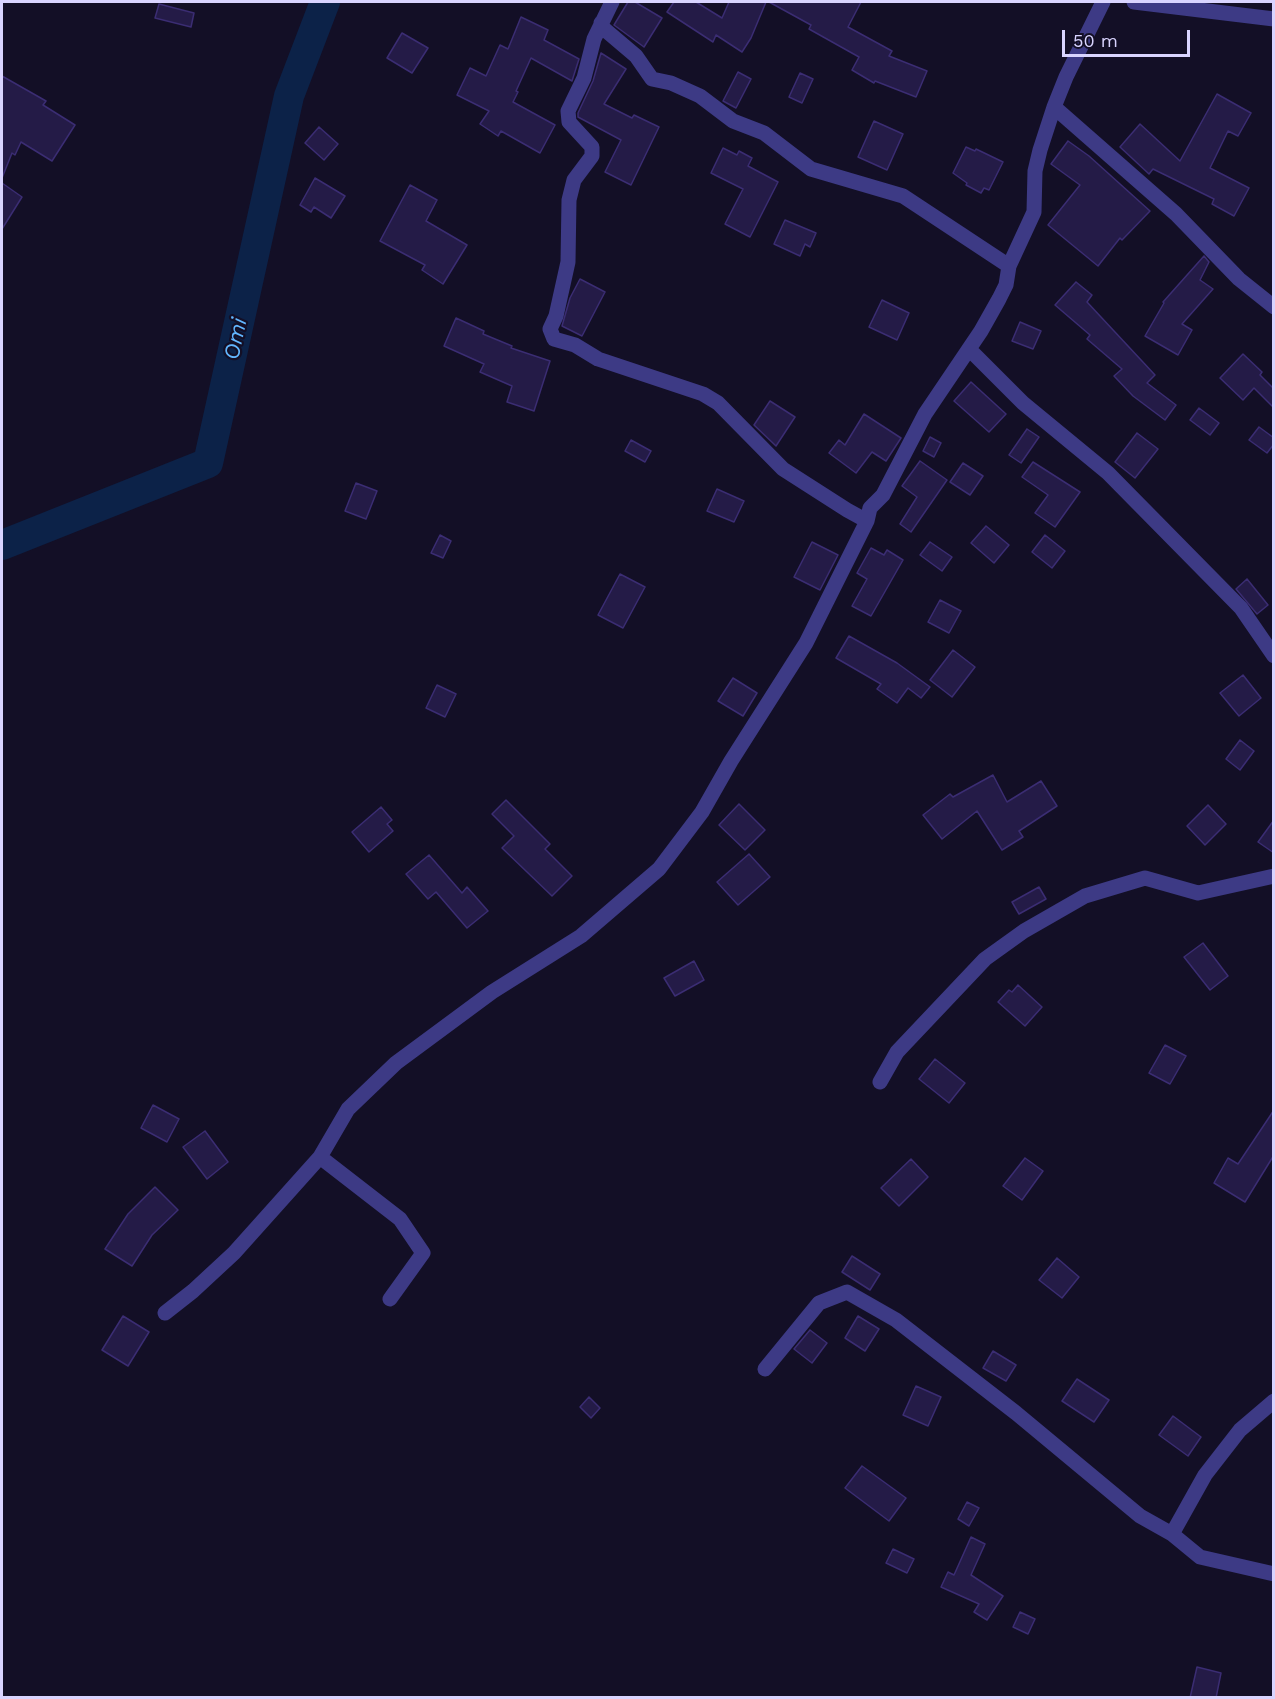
<!DOCTYPE html>
<style>
body{margin:0}
#map{position:relative;width:1275px;height:1699px;overflow:hidden;background:#130f26;font-family:"Work Sans",sans-serif}
canvas{display:block}
.frame{position:absolute;inset:0;border:3px solid #d9d4ff;pointer-events:none}
.scale{position:absolute;left:1062px;top:30px;width:128px;height:27px;box-sizing:border-box;border:3px solid #d9d4ff;border-top:0;padding-left:8px;font-size:18px;line-height:21px;white-space:nowrap;color:#d9d4ff;-webkit-text-stroke:4px #130f26;paint-order:stroke}
</style>
<div id="map">
<canvas width="1275" height="1699"></canvas>
<div class="frame"></div>
<div class="scale">50 m</div>
</div>
<script>
const context = document.querySelector('canvas').getContext('2d');
context.lineJoin = 'round';
const shape = rows => new Path2D(rows.map(r => 'M' + r).join(''));
function stroke(path, color, width, dash) { context.strokeStyle = color; context.lineWidth = width; context.lineCap = dash ? 'butt' : 'round'; context.setLineDash(dash || []); context.stroke(path); }
function paint(path, color) { context.fillStyle = color; context.fill(path, 'evenodd'); }
function label(font, color, halo, rows, align = 'center') {
  context.font = font + ' "Work Sans",sans-serif'; context.lineWidth = 4.5; context.setLineDash([]); context.textBaseline = 'middle'; context.strokeStyle = halo; context.fillStyle = color; for (const [text, x, y, turn = 0] of rows) {
    context.save(); context.translate(x, y); context.rotate((+turn || 0) * Math.PI / 180); context.textAlign = isNaN(turn) ? turn : align; if (halo) context.strokeText(text, 0, 0); context.fillText(text, 0, 0); context.restore();
  }
}
stroke(shape([
 [2,545,208,463,289,96,325,2]
]), '#0c2248', 30);
const building = shape([
 [628,2,635,2,662,18,644,47,614,25,628,2],
 [674,2,696,2,722,18,729,2,766,2,751,38,742,52,716,35,713,42,667,12,674,2],
 [769,2,861,2,848,27,892,51,889,56,927,71,916,97,875,81,874,83,852,70,859,57,809,29,811,25,769,2],
 [159,4,194,13,191,27,155,18,159,4],
 [521,17,548,30,544,40,579,59,572,81,531,58,516,91,518,92,513,102,555,125,540,153,501,131,498,136,480,124,489,111,457,95,470,68,486,76,500,45,508,49,521,17],
 [402,33,428,48,412,73,387,58,402,33],
 [601,53,626,69,604,104,632,118,634,115,659,127,631,185,605,172,621,140,578,117,578,113,593,81,601,53],
 [738,72,751,79,736,108,723,101,738,72],
 [800,73,813,79,802,103,789,97,800,73],
 [2,76,46,101,43,105,75,125,52,161,21,142,15,155,12,153,2,178,2,76],
 [1217,94,1251,113,1238,136,1228,131,1210,168,1249,188,1234,216,1212,204,1214,199,1153,169,1149,174,1120,147,1140,124,1180,161,1217,94],
 [874,121,903,134,887,170,858,157,874,121],
 [319,127,338,144,324,160,305,143,319,127],
 [1068,141,1089,156,1150,211,1122,240,1120,238,1098,266,1048,225,1080,185,1051,164,1068,141],
 [966,147,975,151,976,149,1003,162,989,190,984,188,981,193,966,185,967,183,953,173,966,147],
 [723,148,737,155,739,151,752,158,748,166,778,182,750,237,725,224,743,189,711,173,723,148],
 [315,178,345,196,331,218,314,207,311,212,300,205,315,178],
 [2,183,22,197,2,229,2,183],
 [410,185,437,200,426,221,467,245,443,284,422,270,425,265,380,241,410,185],
 [785,220,816,233,810,247,805,244,800,256,774,244,785,220],
 [1204,256,1209,262,1200,280,1213,289,1182,324,1192,330,1178,355,1145,336,1164,303,1163,302,1204,256],
 [580,279,605,292,582,336,562,326,570,298,580,279],
 [1076,282,1092,295,1087,302,1155,375,1147,383,1176,405,1165,420,1133,396,1114,376,1122,369,1087,339,1090,335,1055,305,1076,282],
 [882,300,909,313,897,340,869,327,882,300],
 [456,318,484,331,483,334,512,346,511,348,550,361,534,411,507,402,512,386,480,372,484,364,444,346,456,318],
 [1020,322,1041,331,1033,349,1012,341,1020,322],
 [1243,354,1262,372,1260,375,1274,389,1274,408,1254,388,1243,400,1220,378,1243,354],
 [971,382,1006,414,989,432,954,401,971,382],
 [770,401,795,417,776,446,754,425,770,401],
 [1199,408,1219,423,1210,435,1190,420,1199,408],
 [864,414,901,438,886,461,872,452,856,473,829,453,839,440,845,445,864,414],
 [1259,427,1274,438,1274,444,1267,453,1249,440,1259,427],
 [1027,429,1039,437,1021,463,1009,455,1027,429],
 [1137,433,1158,449,1135,478,1115,462,1137,433],
 [930,437,941,443,934,457,923,451,930,437],
 [631,440,651,451,645,462,625,451,631,440],
 [920,461,947,480,911,532,900,524,917,497,902,486,920,461],
 [1033,462,1080,492,1055,527,1035,513,1048,495,1022,477,1033,462],
 [963,463,983,476,970,495,950,482,963,463],
 [356,483,377,491,366,519,345,511,356,483],
 [717,489,744,501,734,522,707,511,717,489],
 [986,526,1009,545,994,563,971,543,986,526],
 [440,535,451,541,443,558,431,553,440,535],
 [1045,535,1065,551,1052,568,1032,552,1045,535],
 [812,542,838,555,820,590,794,577,812,542],
 [930,542,952,557,942,571,920,555,930,542],
 [871,548,884,555,887,550,903,560,871,616,852,606,867,579,857,573,871,548],
 [620,574,645,587,623,628,598,615,620,574],
 [1247,579,1268,605,1257,614,1236,589,1247,579],
 [940,600,961,611,949,633,928,622,940,600],
 [849,636,897,663,930,687,921,698,908,688,897,703,877,689,881,684,836,658,849,636],
 [953,650,975,667,952,697,930,680,953,650],
 [1243,675,1261,698,1239,716,1220,693,1243,675],
 [733,678,757,693,743,716,718,701,733,678],
 [437,685,456,694,445,717,426,708,437,685],
 [1240,740,1254,751,1240,770,1226,759,1240,740],
 [993,775,1007,802,1041,781,1057,806,1019,831,1023,837,1002,850,977,811,942,839,923,815,950,794,953,797,993,775],
 [506,800,550,844,545,849,572,876,552,896,502,848,514,836,492,814,506,800],
 [739,804,765,830,745,850,719,825,739,804],
 [1208,805,1226,824,1205,845,1187,826,1208,805],
 [381,807,392,820,387,824,393,831,369,852,352,832,381,807],
 [1274,820,1274,853,1258,842,1274,820],
 [749,854,770,877,738,905,717,882,749,854],
 [429,855,462,893,467,887,488,911,467,928,436,892,428,899,406,874,429,855],
 [1039,887,1046,899,1019,914,1012,902,1039,887],
 [1203,943,1228,976,1210,990,1184,957,1203,943],
 [694,961,704,980,675,996,664,978,694,961],
 [1018,985,1042,1007,1025,1026,998,1002,1009,990,1012,992,1018,985],
 [1165,1045,1186,1056,1170,1084,1149,1073,1165,1045],
 [935,1059,965,1083,949,1103,919,1079,935,1059],
 [153,1105,179,1119,167,1142,141,1128,153,1105],
 [1274,1110,1274,1155,1245,1202,1214,1183,1228,1158,1238,1164,1274,1110],
 [205,1131,228,1162,207,1179,183,1147,205,1131],
 [1025,1158,1043,1171,1022,1200,1003,1186,1025,1158],
 [911,1159,928,1177,899,1206,881,1188,911,1159],
 [155,1187,178,1210,152,1235,132,1266,105,1249,128,1214,155,1187],
 [852,1256,880,1274,870,1290,842,1272,852,1256],
 [1057,1258,1079,1277,1062,1298,1039,1280,1057,1258],
 [123,1316,149,1332,128,1366,102,1350,123,1316],
 [858,1316,879,1329,865,1351,845,1338,858,1316],
 [810,1330,827,1343,812,1363,794,1349,810,1330],
 [993,1351,1016,1365,1006,1381,983,1368,993,1351],
 [1077,1379,1109,1400,1094,1422,1062,1401,1077,1379],
 [916,1386,941,1397,928,1426,903,1415,916,1386],
 [589,1397,600,1408,591,1418,580,1407,589,1397],
 [1173,1416,1201,1437,1188,1456,1159,1435,1173,1416],
 [862,1466,906,1498,889,1521,845,1488,862,1466],
 [967,1502,979,1508,969,1526,958,1519,967,1502],
 [971,1537,985,1544,971,1575,1003,1596,987,1620,974,1612,979,1604,941,1587,948,1572,954,1575,971,1537],
 [893,1549,914,1559,907,1573,886,1563,893,1549],
 [1020,1612,1035,1619,1028,1634,1013,1627,1020,1612],
 [1197,1667,1221,1673,1216,1698,1190,1698,1197,1667]
]);
paint(building, '#241b47');
stroke(building, '#3b2d73', 1.5);
stroke(shape([
 [612,2,594,39,584,78,568,111,569,122,592,147,592,156,574,180,569,200,568,262,556,316,550,329,554,339,575,345,598,359,703,394,718,403,783,469,847,510,867,521],
 [1134,2,1274,19],
 [601,23,603,28,636,56,652,79,671,83,700,96,733,121,764,133,811,169,903,196,1009,266],
 [1054,107,1176,214,1239,279,1274,307],
 [969,349,1023,403,1108,473,1241,608,1274,656],
 [880,1082,897,1052,985,959,1024,931,1085,896,1145,878,1198,893,1274,876],
 [320,1157,400,1219,423,1253,390,1299],
 [165,1313,193,1291,234,1253,320,1157,348,1109,396,1063,492,992,581,936,659,869,702,812,731,761,806,643,867,521,870,508,883,495,925,414,981,331,999,299,1006,285,1009,266,1034,212,1035,171,1040,150,1054,107,1066,77,1103,2],
 [765,1369,819,1303,847,1292,896,1320,1016,1413,1140,1516,1172,1534,1200,1557,1274,1574],
 [1172,1534,1205,1475,1240,1430,1274,1401]
]), '#3d3a85', 15);
label('italic 22px', '#62b6ff', '#130f26', [
 ["Omi",236,339,-78]
]);
</script>
